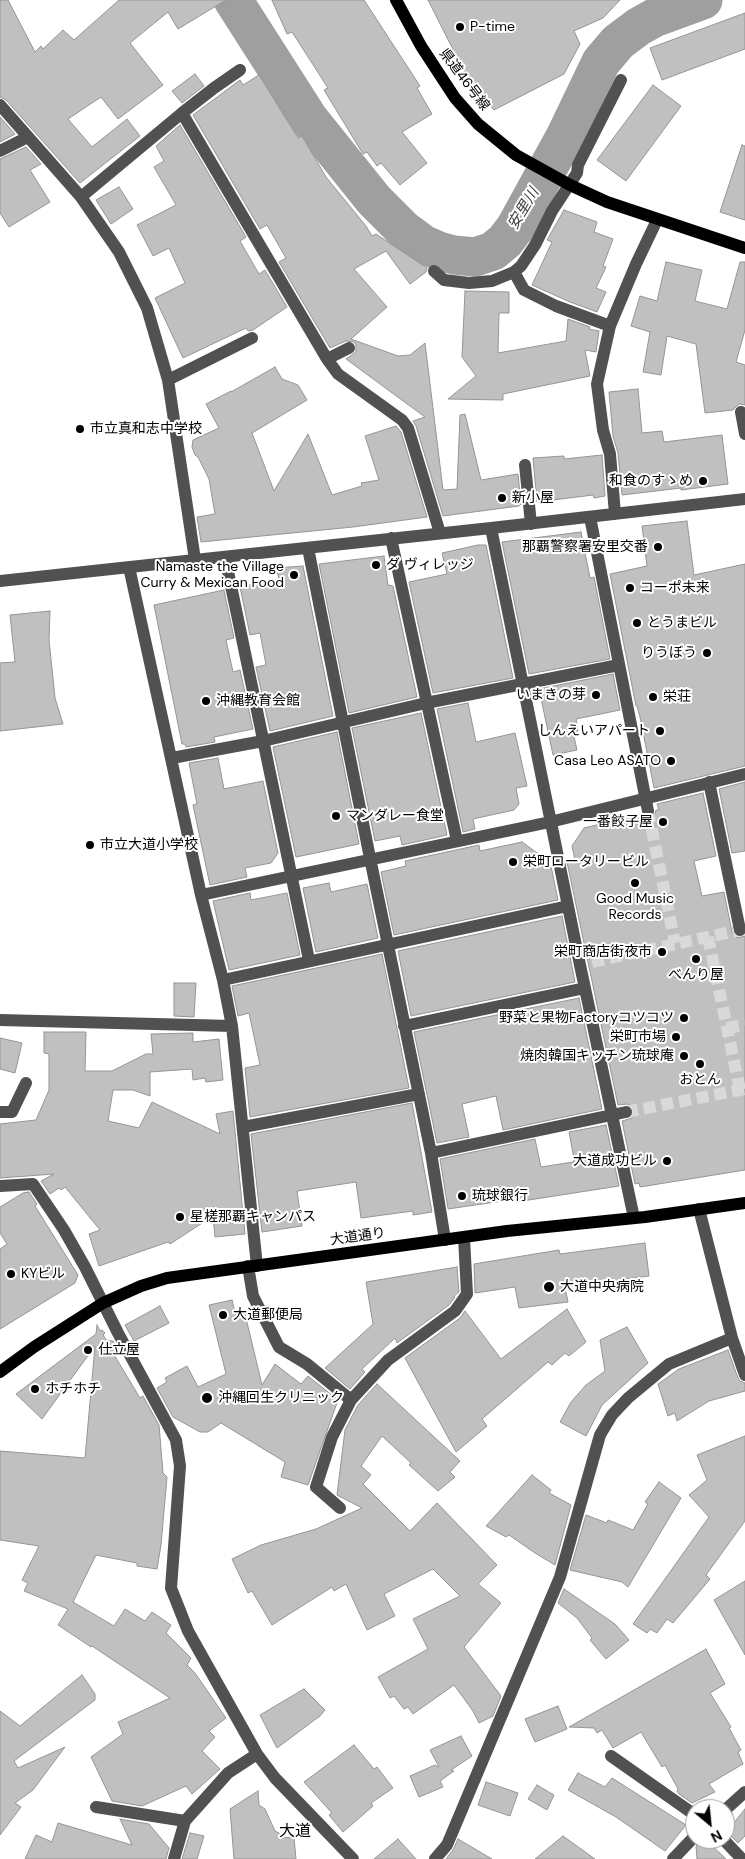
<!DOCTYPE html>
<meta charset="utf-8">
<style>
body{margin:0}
#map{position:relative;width:745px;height:1859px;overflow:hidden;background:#fff;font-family:"DM Sans",sans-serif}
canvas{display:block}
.north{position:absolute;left:685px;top:1799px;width:50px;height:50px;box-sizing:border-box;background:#fff;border:1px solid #999;border-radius:50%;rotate:152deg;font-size:14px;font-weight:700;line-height:20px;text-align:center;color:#000}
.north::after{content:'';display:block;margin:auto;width:18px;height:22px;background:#000;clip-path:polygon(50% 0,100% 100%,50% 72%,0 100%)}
</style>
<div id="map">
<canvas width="745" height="1859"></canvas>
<div class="north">N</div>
</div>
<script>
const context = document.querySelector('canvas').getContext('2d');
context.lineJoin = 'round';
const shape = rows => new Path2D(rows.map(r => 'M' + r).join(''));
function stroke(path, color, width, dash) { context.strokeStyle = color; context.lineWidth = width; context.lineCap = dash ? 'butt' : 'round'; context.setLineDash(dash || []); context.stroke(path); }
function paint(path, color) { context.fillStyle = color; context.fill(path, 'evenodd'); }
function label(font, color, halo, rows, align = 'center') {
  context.font = font + ' "DM Sans","Noto Sans JP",sans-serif'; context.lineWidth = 4; context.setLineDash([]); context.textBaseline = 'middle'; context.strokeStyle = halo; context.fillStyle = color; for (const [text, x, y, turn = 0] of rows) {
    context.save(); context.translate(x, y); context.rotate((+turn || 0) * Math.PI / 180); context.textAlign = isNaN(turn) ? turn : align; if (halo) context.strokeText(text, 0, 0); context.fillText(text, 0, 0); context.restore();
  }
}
stroke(shape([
 [233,0,309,119,374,200,404,230,423,244,439,251,454,255,475,257,493,251,505,241,515,228,565,137,601,62,618,42,638,27,654,18,703,0]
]), '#9f9f9f', 39);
const building = shape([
 [0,0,8,0,35,52,41,46,43,49,63,30,74,40,119,0,226,0,178,29,168,12,130,43,163,85,118,119,101,97,68,119,92,147,127,119,140,136,80,183,6,100,0,97,0,0],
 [272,0,364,0,420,86,417,88,432,114,402,132,427,163,400,185,381,163,377,166,367,152,363,154,324,90,328,88,292,32,287,34,272,0],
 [428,0,620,0,603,18,574,31,580,44,564,74,494,110,470,83,428,0],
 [745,13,745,49,662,80,650,48,745,13],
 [195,74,204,86,182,103,172,91,195,74],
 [259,75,298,138,302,136,326,177,366,226,372,236,376,234,427,268,426,272,410,284,386,251,354,269,387,307,351,339,398,356,410,355,425,343,443,490,457,489,460,415,465,414,481,480,518,474,521,504,519,506,443,516,416,426,413,421,425,417,346,359,356,352,356,345,354,342,346,341,330,348,279,262,286,258,267,225,260,229,193,115,240,80,243,85,259,75],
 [653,85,681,106,626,181,597,160,653,85],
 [0,117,15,134,0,142,0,117],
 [180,125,246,237,240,241,259,274,265,270,287,307,253,330,248,331,246,328,183,358,155,298,185,283,169,248,153,256,137,225,176,205,154,167,164,161,156,146,180,125],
 [742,145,745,146,745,220,720,212,742,145],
 [26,147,41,164,30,170,50,202,9,227,0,213,0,159,26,147],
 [119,187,133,209,111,224,96,200,119,187],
 [564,210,597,222,594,232,613,239,603,266,606,267,596,288,606,292,597,312,570,302,532,285,552,242,547,240,564,210],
 [666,262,702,270,695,301,727,309,740,262,745,262,745,330,736,362,745,365,745,405,739,404,733,410,705,413,696,344,667,336,661,375,643,372,650,332,631,326,640,296,657,301,666,262],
 [465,291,509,292,509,313,499,313,498,353,566,341,568,319,590,327,589,329,599,331,596,352,585,350,590,376,503,394,503,400,448,399,476,376,462,357,465,291],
 [275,367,282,379,298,385,307,400,252,433,274,491,308,434,332,495,362,486,361,483,379,480,365,436,396,426,401,432,427,517,353,527,201,542,197,517,215,514,209,479,198,457,195,455,192,447,193,440,219,428,206,404,231,391,231,392,275,367],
 [638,389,642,433,662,431,664,442,722,435,728,484,681,490,681,488,622,495,618,453,613,436,609,392,638,389],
 [602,455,605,496,594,498,593,495,537,502,533,458,564,456,564,459,602,455],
 [687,521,694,575,745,564,745,766,654,788,640,717,637,706,636,706,610,574,647,566,642,526,687,521],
 [581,532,590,578,594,577,610,659,529,674,502,542,581,532],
 [478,545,486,545,513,678,433,693,409,582,447,574,442,553,478,545],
 [384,556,388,585,393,586,417,697,349,713,319,564,384,556],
 [303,566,333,716,270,731,256,667,266,665,260,633,250,635,240,587,279,579,276,568,303,566],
 [224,590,234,638,226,640,233,672,240,670,253,729,214,737,215,742,186,747,185,744,182,744,154,605,224,590],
 [50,611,49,640,55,698,63,724,0,731,0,663,15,662,10,615,50,611],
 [613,674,620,710,576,719,578,731,573,732,577,750,553,755,539,689,613,674],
 [468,703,476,742,515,733,527,786,516,788,519,804,514,810,473,819,475,829,463,832,437,709,468,703],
 [421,713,447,835,402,845,400,836,375,841,352,728,421,713],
 [337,732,359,844,296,857,273,747,337,732],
 [218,758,224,789,263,781,278,853,271,863,245,868,247,877,210,885,193,805,197,804,189,763,218,758],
 [745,782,745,851,732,853,719,789,745,782],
 [703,793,716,856,694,861,702,896,724,892,732,932,737,938,745,936,745,1170,640,1187,639,1183,635,1184,622,1121,632,1118,634,1110,628,1104,618,1105,567,862,575,860,572,846,584,828,641,814,645,818,650,819,654,817,656,810,659,810,657,804,703,793],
 [522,842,540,855,543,867,551,866,558,900,394,935,381,872,406,866,405,861,479,845,480,851,522,842],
 [329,883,331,892,367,884,378,938,316,952,303,888,329,883],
 [250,893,251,900,287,893,300,955,229,970,213,901,250,893],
 [562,916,575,982,411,1016,398,951,562,916],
 [382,954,409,1088,250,1117,245,1068,260,1065,249,1013,238,1016,232,986,382,954],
 [174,983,196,983,194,1017,174,1016,174,983],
 [579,998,602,1109,503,1130,496,1096,462,1104,469,1137,437,1143,414,1032,579,998],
 [44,1032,86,1032,85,1071,112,1071,146,1054,153,1054,151,1034,193,1033,193,1042,219,1039,223,1080,206,1082,205,1078,193,1080,192,1069,150,1072,150,1096,133,1090,113,1090,108,1121,139,1128,152,1102,220,1134,216,1114,233,1111,245,1234,215,1237,213,1216,170,1244,168,1242,99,1266,89,1234,100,1230,65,1187,61,1190,59,1188,50,1194,41,1181,54,1174,0,1178,0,1124,36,1120,49,1090,49,1054,44,1053,44,1032],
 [0,1038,22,1043,15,1073,0,1069,0,1038],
 [412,1103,432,1212,413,1215,413,1211,361,1218,356,1182,297,1191,302,1226,262,1232,251,1134,412,1103],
 [606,1125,619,1186,516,1202,516,1199,448,1209,440,1159,535,1139,541,1167,573,1162,574,1159,569,1132,606,1125],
 [29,1192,37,1204,35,1206,78,1275,75,1283,0,1329,0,1249,7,1244,0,1233,0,1207,23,1193,29,1192],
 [645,1243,649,1276,565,1287,568,1302,519,1308,515,1287,475,1293,474,1264,559,1250,560,1254,645,1243],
 [457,1267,459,1292,454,1296,455,1297,449,1305,397,1343,395,1338,362,1369,365,1372,350,1389,325,1368,373,1324,366,1282,457,1267],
 [232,1300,236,1316,245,1314,262,1385,275,1364,301,1384,308,1376,338,1400,308,1485,281,1477,285,1462,221,1423,208,1432,200,1432,173,1417,157,1388,167,1382,165,1378,187,1366,198,1387,226,1374,209,1305,232,1300],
 [160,1306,169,1323,134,1341,125,1325,160,1306],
 [567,1309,586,1342,569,1356,565,1353,552,1365,548,1362,482,1419,487,1426,456,1452,405,1358,460,1318,465,1311,501,1359,567,1309],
 [97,1325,100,1331,102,1330,105,1333,103,1335,106,1340,113,1341,118,1350,113,1353,140,1398,143,1396,159,1425,163,1473,167,1477,161,1545,157,1569,137,1566,137,1563,96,1555,73,1602,114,1626,125,1609,145,1621,152,1612,171,1625,166,1633,191,1658,187,1665,195,1673,226,1718,209,1731,215,1737,202,1751,220,1769,192,1794,186,1786,142,1806,112,1801,91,1757,123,1734,118,1722,170,1698,92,1646,91,1647,58,1625,68,1609,24,1591,28,1583,22,1580,39,1546,0,1540,0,1451,85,1458,95,1346,42,1419,16,1394,96,1334,97,1325],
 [627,1327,648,1363,602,1405,586,1436,560,1422,571,1402,586,1385,605,1371,600,1340,627,1327],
 [728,1350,738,1378,740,1381,745,1383,745,1391,709,1401,677,1421,675,1413,668,1416,658,1384,679,1369,728,1350],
 [377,1384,460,1461,450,1472,455,1477,438,1491,409,1465,411,1463,382,1436,361,1466,371,1475,363,1484,410,1531,437,1503,497,1565,478,1584,501,1603,464,1647,501,1696,493,1716,479,1723,473,1711,454,1685,413,1714,408,1707,404,1709,394,1696,390,1698,378,1677,428,1649,413,1619,460,1596,433,1569,384,1594,395,1616,367,1630,346,1584,334,1591,332,1587,272,1625,252,1591,248,1593,232,1559,261,1545,316,1529,362,1508,337,1495,345,1430,358,1405,377,1384],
 [745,1436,745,1521,706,1575,710,1579,673,1623,667,1619,657,1633,650,1629,647,1633,633,1624,709,1517,689,1495,707,1480,697,1455,745,1436],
 [532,1475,551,1490,549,1493,571,1505,555,1565,535,1553,509,1535,506,1537,486,1526,532,1475],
 [659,1482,681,1498,628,1587,622,1582,570,1570,586,1515,607,1523,608,1520,633,1530,648,1504,645,1502,659,1482],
 [745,1581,745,1655,714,1600,745,1581],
 [564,1589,615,1624,629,1640,606,1659,590,1640,592,1638,577,1618,558,1603,564,1589],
 [706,1649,725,1684,710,1693,731,1727,729,1728,741,1750,738,1752,743,1764,709,1784,715,1792,692,1803,679,1794,677,1791,678,1789,665,1765,662,1767,641,1732,613,1748,602,1730,597,1733,594,1728,569,1727,706,1649],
 [82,1675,95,1694,95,1700,14,1761,18,1768,65,1747,33,1790,15,1803,21,1807,0,1835,0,1711,20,1726,82,1675],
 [304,1689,325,1710,320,1716,277,1748,260,1715,304,1689],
 [558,1706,567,1729,535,1742,525,1719,558,1706],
 [461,1736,472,1756,451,1770,454,1771,440,1781,443,1787,419,1797,410,1776,435,1765,439,1767,430,1750,461,1736],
 [354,1745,374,1769,377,1767,393,1788,371,1803,373,1806,343,1832,329,1815,332,1813,304,1782,354,1745],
 [578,1773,605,1787,612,1778,686,1825,665,1851,616,1817,568,1790,578,1773],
 [486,1782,518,1793,510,1816,478,1805,486,1782],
 [537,1785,554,1795,547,1810,528,1799,537,1785],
 [258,1791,259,1805,265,1809,275,1831,279,1833,281,1837,294,1838,296,1859,234,1859,230,1809,258,1791],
 [745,1809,745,1836,738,1843,728,1833,729,1829,745,1809],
 [120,1819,149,1824,169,1848,166,1859,25,1859,36,1835,52,1842,58,1823,132,1845,120,1819],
 [190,1833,204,1836,197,1859,182,1859,190,1833],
 [563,1836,595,1859,535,1859,563,1836],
 [398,1839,416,1859,374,1859,398,1839],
 [458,1839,492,1859,446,1859,453,1850,458,1839],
 [702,1839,705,1839,726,1859,697,1859,696,1846,702,1839]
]);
paint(building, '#c0c0c0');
stroke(building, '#959595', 1);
stroke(shape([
 [648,811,675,943],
 [708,937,740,1090],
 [592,962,745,929],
 [727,1028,745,1025],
 [626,1112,745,1089]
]), '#d9d9d9', 12, [12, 6]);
stroke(shape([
 [0,105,81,197,119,252,147,308,168,380,195,560],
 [182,113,214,88,240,70],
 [0,151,28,137],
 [81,197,182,113,327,359,338,374,402,420,408,428,440,533],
 [434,271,444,280,469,283,492,281,514,272,521,266,535,245,552,211,577,173,578,165,621,80],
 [514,272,524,290,556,306,610,326],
 [327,359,349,348],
 [168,380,252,338],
 [741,412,745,434],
 [525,465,531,524],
 [615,514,610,454,603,430,597,384,610,326,636,264,657,220],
 [590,517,648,811],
 [491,528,580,965,634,1218],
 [391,538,457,841],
 [308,548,370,858,431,1153,445,1240],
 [225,557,309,960],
 [129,567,201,895,223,980,232,1026,257,1266],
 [0,581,491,528,745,499],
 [172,758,263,741,426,703,619,665],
 [709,782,740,930],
 [201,895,550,822,745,774],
 [223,980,568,906],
 [0,1020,232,1026],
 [404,1026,585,988],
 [0,1112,12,1112,26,1083],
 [243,1127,419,1094],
 [431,1153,626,1112],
 [0,1186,33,1184,64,1230,85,1267,118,1333,176,1440,180,1466,171,1588,188,1631,257,1754,275,1778,353,1859],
 [699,1209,732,1338,745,1375],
 [248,1266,253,1296,279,1347,307,1364,351,1400],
 [340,1508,316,1487,332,1437,351,1400,388,1360,455,1311,467,1294,464,1238],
 [611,1756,695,1815],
 [96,1807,185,1821],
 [725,1810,745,1792],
 [723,1839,742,1859],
 [174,1859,185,1821,228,1773,257,1754],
 [435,1859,447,1845,560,1577,600,1435,612,1415,628,1398,669,1364,732,1338],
 [673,1859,695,1836]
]), '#515151', 12);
stroke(shape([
 [396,0,421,46,455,98,478,124,516,155,570,185,607,202,745,248],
 [0,1372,34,1347,103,1303,141,1286,167,1278,507,1231,645,1217,745,1203]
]), '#000', 12);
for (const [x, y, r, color] of [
 [460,27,5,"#000"],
 [80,429,5,"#000"],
 [703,481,5,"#000"],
 [502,498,5,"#000"],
 [658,547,5,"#000"],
 [376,565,5,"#000"],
 [294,575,5,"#000"],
 [630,588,5,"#000"],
 [637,623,5,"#000"],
 [707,653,5,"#000"],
 [596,695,5,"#000"],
 [653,697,5,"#000"],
 [206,701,5,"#000"],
 [660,731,5,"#000"],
 [671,761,5,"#000"],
 [336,816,5,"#000"],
 [663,822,5,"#000"],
 [90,845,5,"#000"],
 [513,862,5,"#000"],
 [635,883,5,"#000"],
 [662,952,5,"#000"],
 [696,959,5,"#000"],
 [684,1018,5,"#000"],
 [676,1037,5,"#000"],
 [684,1056,5,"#000"],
 [700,1064,5,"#000"],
 [667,1161,5,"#000"],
 [462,1196,5,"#000"],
 [180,1217,5,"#000"],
 [11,1274,5,"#000"],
 [549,1287,6,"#000"],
 [223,1315,5,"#000"],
 [88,1350,5,"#000"],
 [35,1389,5,"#000"],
 [207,1398,6,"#000"]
]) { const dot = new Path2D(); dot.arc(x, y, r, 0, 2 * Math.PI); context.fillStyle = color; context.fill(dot); stroke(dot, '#fff', 2); }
label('14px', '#000', '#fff', [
 ["P-time",470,27],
 ["市立真和志中学校",90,429],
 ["和食のすゝめ",693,481,"right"],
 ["新小屋",512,498],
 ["那覇警察署安里交番",648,547,"right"],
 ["ダ ヴィレッジ",386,565],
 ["Namaste the Village",284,567,"right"],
 ["Curry & Mexican Food",284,583,"right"],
 ["コーポ未来",640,588],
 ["とうまビル",647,623],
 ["りうぼう",697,653,"right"],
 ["いまきの芽",586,695,"right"],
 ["栄荘",663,697],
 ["沖縄教育会館",216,701],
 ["しんえいアパート",650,731,"right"],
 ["Casa Leo ASATO",661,761,"right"],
 ["マンダレー食堂",346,816],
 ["一番餃子屋",653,822,"right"],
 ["市立大道小学校",100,845],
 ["栄町ロータリービル",523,862],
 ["Good Music",635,899,"center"],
 ["Records",635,915,"center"],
 ["栄町商店街夜市",652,952,"right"],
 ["べんり屋",696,975,"center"],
 ["野菜と果物Factoryコツコツ",674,1018,"right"],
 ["栄町市場",666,1037,"right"],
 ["焼肉韓国キッチン琉球庵",674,1056,"right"],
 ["おとん",700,1080,"center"],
 ["大道成功ビル",657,1161,"right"],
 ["琉球銀行",472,1196],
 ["星槎那覇キャンパス",190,1217],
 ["KYビル",21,1274],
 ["大道中央病院",560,1287],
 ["大道郵便局",233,1315],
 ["仕立屋",98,1350],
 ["ホチホチ",45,1389],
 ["沖縄回生クリニック",218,1398]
], 'left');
label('14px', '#000', '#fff', [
 ["県道46号線",464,80,53],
 ["大道通り",358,1237,-8]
]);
label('italic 15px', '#404040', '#fff', [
 ["安里川",524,209,-59]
]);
label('16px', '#000', '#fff', [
 ["大道",295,1832]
]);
</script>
